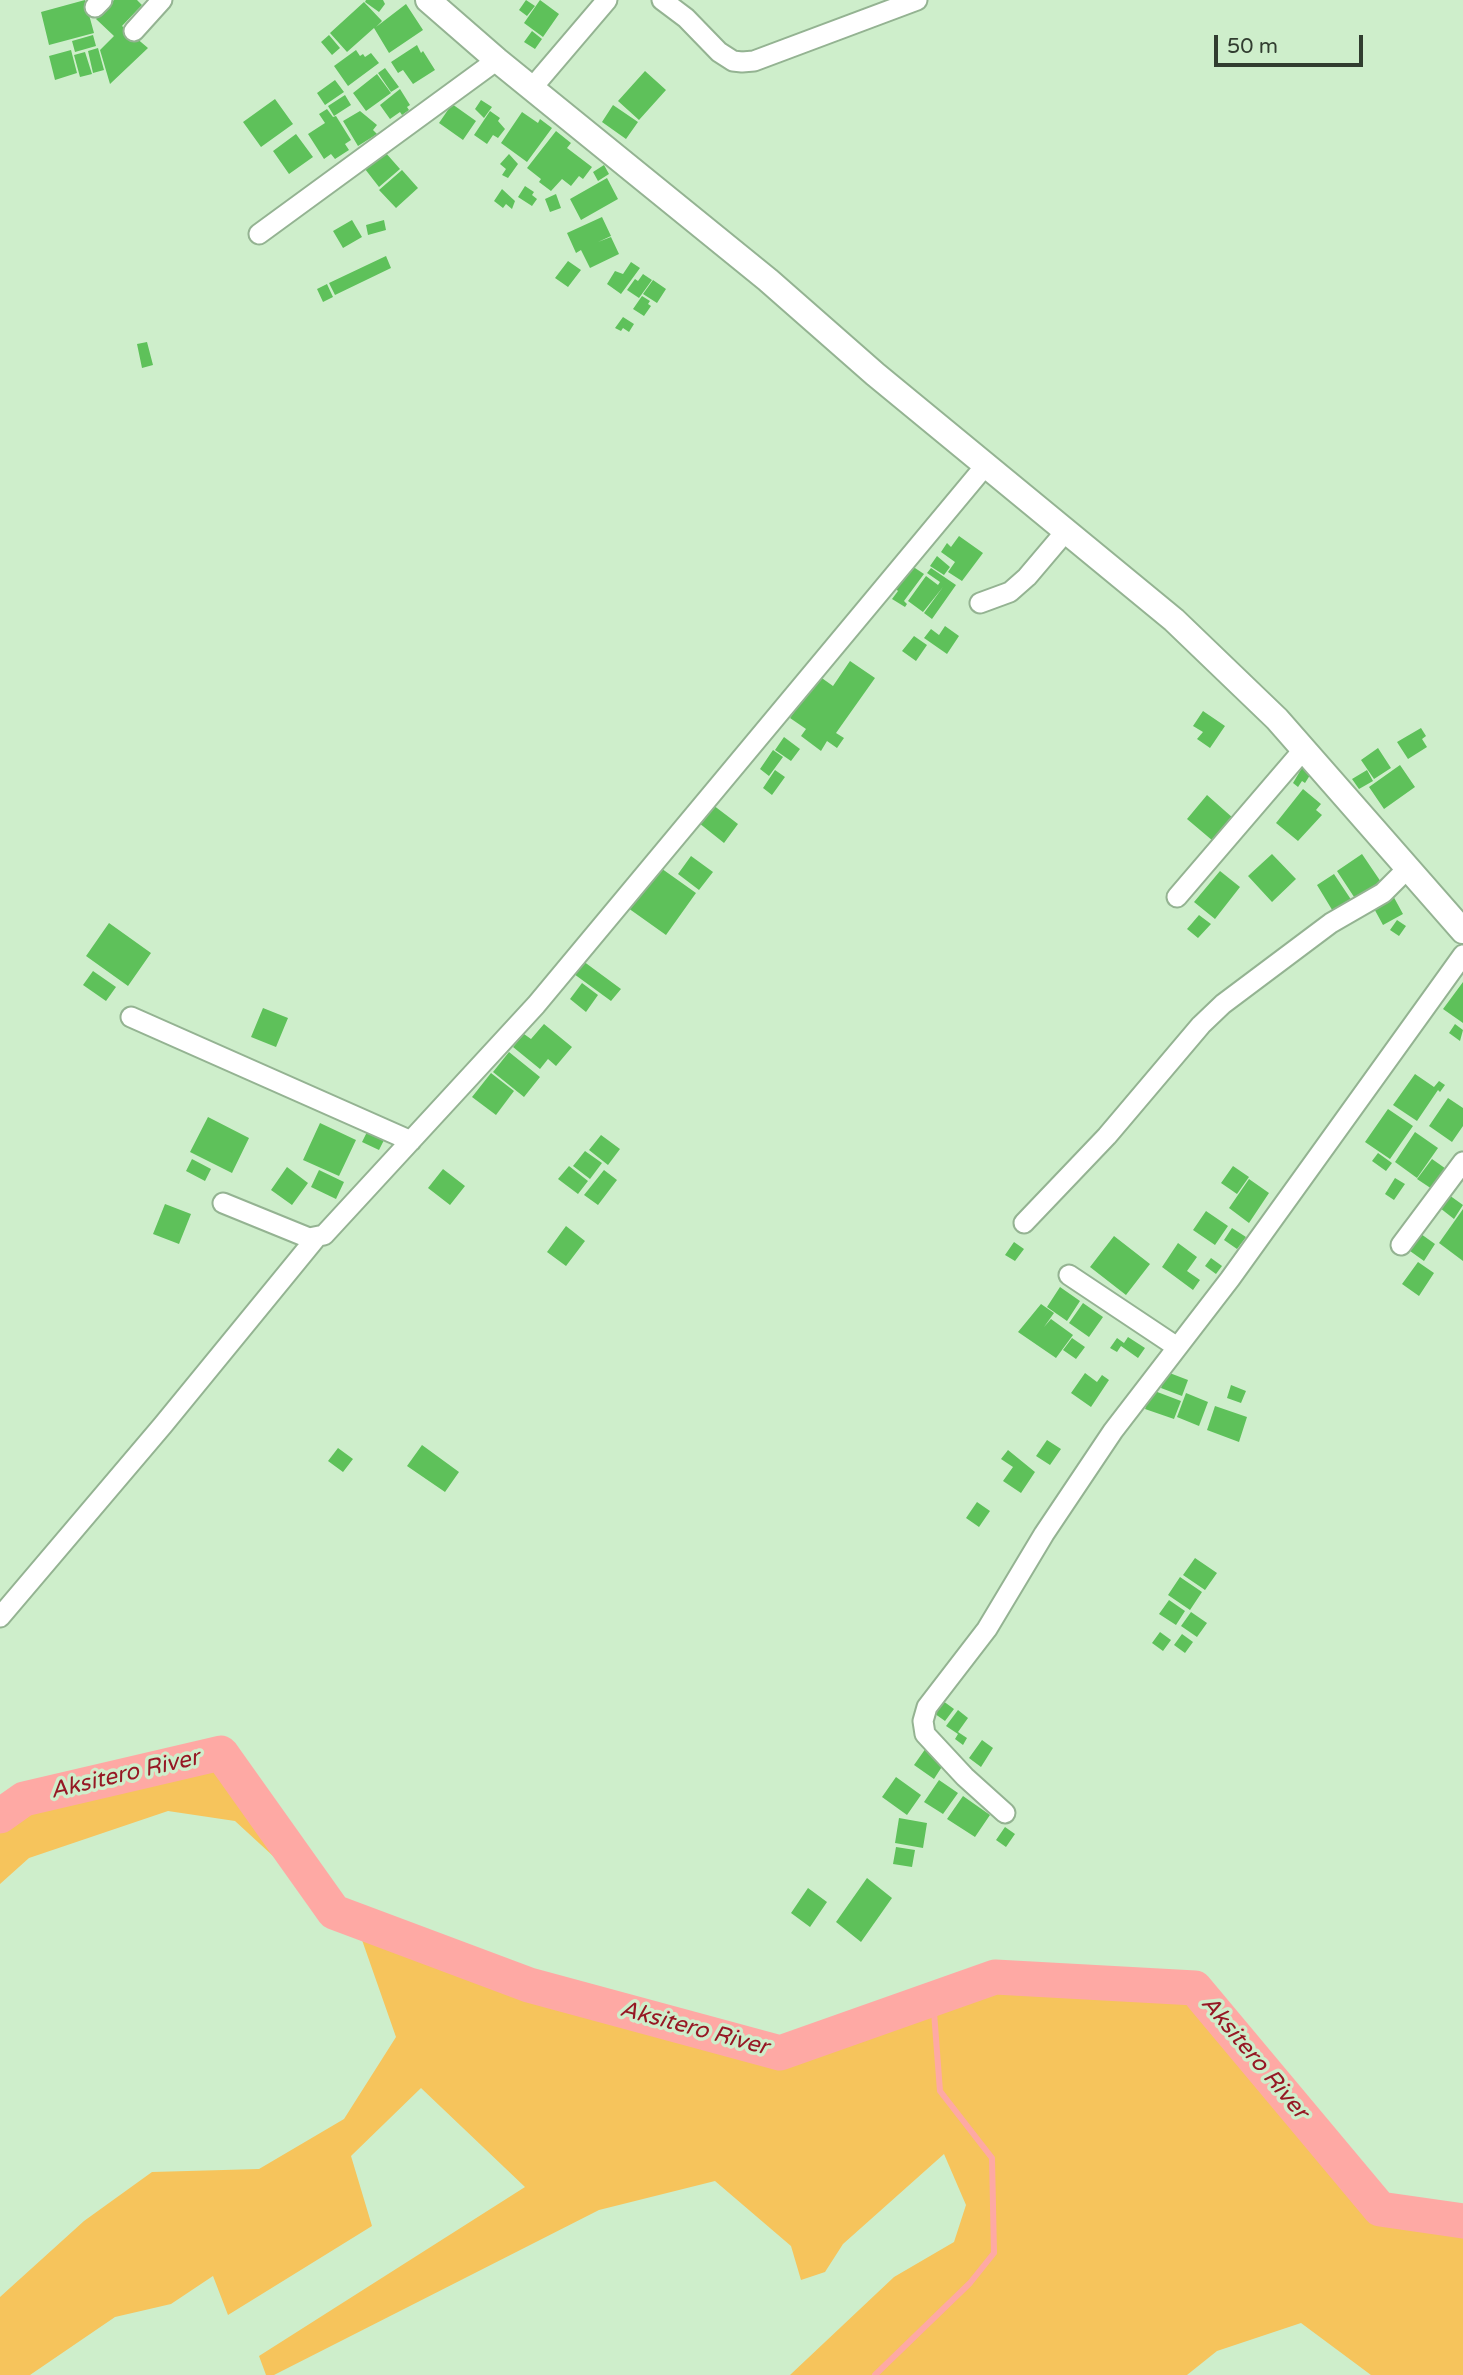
<!DOCTYPE html>
<style>
body{margin:0}
#map{position:relative;width:1463px;height:2375px;overflow:hidden;background:#ceeecb;font-family:"Varela Round",sans-serif}
canvas{display:block}
.scale{position:absolute;left:1214px;top:35px;width:149px;height:32px;box-sizing:border-box;border:4px solid #313d30;border-top:0;padding-left:9px;font-size:21px;line-height:24px;white-space:nowrap;color:#313d30;-webkit-text-stroke:5px #ceeecb;paint-order:stroke}
</style>
<div id="map">
<canvas width="1463" height="2375"></canvas>
<div class="scale">50 m</div>
</div>
<script>
const context = document.querySelector('canvas').getContext('2d');
context.lineJoin = 'round';
function paint(path, color) { context.fillStyle = color; context.fill(path, 'evenodd'); }
const shape = rows => new Path2D(rows.map(r => 'M' + r).join(''));
function stroke(path, color, width, dash) { context.strokeStyle = color; context.lineWidth = width; context.lineCap = dash ? 'butt' : 'round'; context.setLineDash(dash || []); context.stroke(path); }
function label(font, color, halo, rows, align = 'center') {
  context.font = font + ' "Varela Round",sans-serif'; context.lineWidth = 7; context.setLineDash([]); context.textBaseline = 'middle'; context.strokeStyle = halo; context.fillStyle = color; for (const [text, x, y, turn = 0] of rows) {
    context.save(); context.translate(x, y); context.rotate((+turn || 0) * Math.PI / 180); context.textAlign = isNaN(turn) ? turn : align; if (halo) context.strokeText(text, 0, 0); context.fillText(text, 0, 0); context.restore();
  }
}
paint(shape([
 [221,1753,334,1912,235,1821,168,1811,29,1858,0,1884,0,1816,24,1799],
 [355,1920,780,2052,995,1977,1195,1988,1380,2209,1463,2221,1463,2375,1371,2375,1301,2323,1217,2351,1187,2375,790,2375,894,2277,954,2242,966,2205,944,2154,843,2244,825,2272,801,2280,791,2246,715,2181,599,2210,274,2375,266,2375,259,2356,525,2187,421,2088,351,2156,372,2226,228,2315,213,2276,171,2304,115,2317,30,2375,0,2375,0,2297,84,2221,152,2172,259,2169,344,2119,396,2037]
]), '#f6c45c');
stroke(shape([
 [875,2375,970,2283,994,2253,992,2158,940,2091,933,1999]
]), '#fea9a4', 6);
stroke(shape([
 [0,1816,24,1799,221,1753,334,1912,529,1985,780,2053,995,1977,1195,1988,1380,2209,1463,2221]
]), '#fea9a4', 35);
paint(shape([
 [85,0,94,33,49,45,41,12],
 [114,0,137,0,142,5,122,26,148,48,110,84,100,50,114,36,96,19],
 [366,0,383,0,385,4,379,12,365,2],
 [526,0,535,6,527,16,519,10],
 [540,0,559,14,543,37,524,23],
 [364,2,382,21,376,27,406,4,423,30,389,53,374,28,347,52,330,33],
 [532,31,542,39,535,49,524,42],
 [93,35,96,46,75,52,72,41],
 [329,35,340,48,332,55,321,42],
 [417,45,421,53,423,51,435,70,413,84,403,70,398,73,391,62],
 [98,48,104,70,93,73,88,51],
 [71,50,77,73,55,80,49,56],
 [356,50,360,56,363,54,365,57,371,53,379,63,348,86,334,66],
 [85,52,92,74,80,77,74,55],
 [385,68,399,87,391,92,378,73],
 [645,71,666,90,639,120,618,101],
 [377,74,391,93,366,111,353,93],
 [335,80,344,92,325,105,317,93],
 [400,89,410,105,407,107,409,110,402,115,400,112,390,119,380,105],
 [345,95,351,105,334,116,328,106],
 [275,99,293,124,261,147,243,122],
 [481,100,492,107,484,118,475,109],
 [452,104,476,121,463,140,439,123],
 [613,105,638,122,626,139,602,122],
 [327,109,333,117,336,116,351,140,345,144,349,150,335,159,331,154,324,159,308,134,325,123,319,114],
 [360,111,377,125,373,130,377,134,358,146,343,121],
 [490,111,500,118,498,121,505,129,498,138,493,135,487,144,474,135],
 [522,112,538,123,540,119,552,128,527,162,501,143],
 [556,131,571,143,567,148,592,167,583,179,579,176,571,186,562,179,551,191,539,182,541,179,527,168],
 [296,134,313,157,289,174,273,151],
 [385,152,400,169,379,187,365,169],
 [509,154,518,164,508,178,502,175,506,169,500,164],
 [604,165,609,174,598,181,593,172],
 [402,170,418,188,396,208,379,190],
 [607,178,618,199,581,220,570,199],
 [525,186,534,192,532,195,537,199,532,206,518,197],
 [502,189,515,201,512,209,506,204,503,208,494,201],
 [556,194,561,208,550,212,545,199],
 [602,217,611,236,598,242,611,237,619,254,590,268,581,250,576,253,567,233],
 [352,220,362,237,343,248,333,231],
 [384,220,386,230,368,235,366,225],
 [386,256,391,268,335,295,329,283],
 [568,261,581,270,568,287,555,278],
 [631,262,640,268,621,294,607,284,615,271,623,274],
 [643,274,652,280,639,298,627,290,635,279,638,281],
 [653,280,666,289,657,303,643,294],
 [327,284,333,297,323,302,317,289],
 [642,296,650,301,648,304,651,306,644,316,633,309],
 [623,317,634,324,629,332,623,328,621,331,615,328],
 [147,342,153,365,142,368,137,344],
 [959,536,983,553,962,581,948,572,955,562,941,552,947,543,951,547],
 [937,556,950,567,944,575,930,566],
 [912,566,924,574,904,601,907,604,905,607,892,599,898,591,896,589],
 [931,568,956,585,932,619,924,613,943,587,923,612,908,601,926,576,938,585,940,582,927,573],
 [945,626,959,636,947,654,924,638,931,629,939,635],
 [914,636,927,645,916,661,902,651],
 [850,661,875,678,836,733,844,738,837,748,827,741,821,751,801,736,806,729,790,718,819,676,833,686],
 [1203,711,1225,726,1210,748,1197,739,1203,732,1193,726],
 [1421,728,1426,736,1422,739,1427,747,1408,759,1397,742],
 [784,737,800,749,791,761,775,750],
 [1378,748,1391,768,1374,779,1361,760],
 [773,750,783,757,769,776,760,769],
 [1400,765,1415,787,1384,809,1369,787],
 [1303,766,1312,772,1305,783,1302,781,1298,787,1293,783],
 [775,770,785,777,772,795,763,788],
 [1367,770,1373,781,1359,789,1352,779],
 [1303,789,1321,804,1316,810,1322,815,1298,841,1276,823],
 [1207,795,1233,818,1213,841,1187,819],
 [713,805,738,824,724,843,699,823],
 [1272,854,1296,879,1272,902,1248,876],
 [1362,854,1381,882,1356,900,1337,871],
 [691,856,713,872,699,890,678,874],
 [658,866,696,893,666,935,628,908],
 [1220,871,1240,887,1215,919,1194,902],
 [1334,874,1352,901,1334,913,1317,885],
 [1391,892,1403,914,1383,925,1371,903],
 [1199,915,1211,924,1198,938,1187,929],
 [1397,920,1406,926,1399,936,1390,930],
 [109,923,151,953,128,986,86,956],
 [583,961,621,989,611,1001,574,974],
 [93,971,116,987,106,1001,83,985],
 [1463,982,1463,1023,1443,1009],
 [582,983,598,995,586,1012,570,999],
 [263,1008,288,1018,276,1047,251,1037],
 [544,1024,572,1047,556,1066,548,1059,540,1069,513,1047,524,1034,531,1039],
 [1455,1024,1463,1030,1460,1041,1449,1033],
 [509,1052,540,1077,524,1097,493,1072],
 [491,1073,514,1091,496,1115,472,1097],
 [1415,1074,1434,1087,1439,1081,1445,1085,1440,1092,1438,1090,1417,1121,1393,1105],
 [1448,1098,1463,1108,1463,1126,1452,1142,1429,1126],
 [1388,1109,1413,1126,1390,1159,1365,1142],
 [208,1117,249,1138,232,1173,190,1152],
 [320,1123,356,1140,339,1176,303,1160],
 [369,1128,386,1136,379,1150,362,1142],
 [1415,1132,1438,1148,1417,1178,1395,1162],
 [601,1135,620,1149,608,1165,589,1150],
 [585,1151,602,1163,590,1179,573,1166],
 [1378,1153,1392,1163,1386,1171,1372,1161],
 [192,1159,211,1169,205,1181,186,1171],
 [1432,1159,1449,1171,1435,1191,1417,1179],
 [569,1166,588,1181,578,1194,558,1179],
 [1233,1166,1249,1177,1237,1194,1221,1183],
 [287,1167,308,1183,292,1205,271,1190],
 [443,1169,465,1186,450,1205,428,1188],
 [319,1170,344,1182,336,1199,311,1187],
 [604,1170,617,1180,598,1205,584,1195],
 [1395,1178,1405,1184,1394,1200,1385,1194],
 [1249,1179,1269,1193,1249,1223,1229,1208],
 [1449,1195,1463,1205,1454,1219,1440,1208],
 [165,1204,191,1214,179,1244,153,1234],
 [1463,1209,1463,1261,1439,1243],
 [1206,1211,1228,1226,1215,1245,1193,1230],
 [566,1226,585,1241,566,1266,547,1252],
 [1232,1228,1246,1237,1237,1249,1224,1240],
 [1421,1234,1435,1244,1424,1261,1410,1251],
 [1114,1236,1150,1264,1126,1295,1090,1267],
 [1014,1242,1024,1249,1015,1261,1005,1255],
 [1178,1243,1197,1257,1187,1271,1200,1280,1193,1290,1162,1267],
 [1211,1258,1222,1266,1216,1274,1205,1266],
 [1418,1262,1434,1273,1419,1296,1402,1284],
 [1060,1287,1080,1301,1067,1321,1047,1307],
 [1083,1303,1103,1317,1089,1337,1069,1323],
 [1041,1304,1054,1313,1044,1327,1051,1319,1073,1335,1056,1358,1018,1332],
 [1128,1337,1145,1348,1138,1358,1121,1346,1117,1352,1110,1348,1117,1338,1124,1343],
 [1072,1338,1085,1347,1076,1359,1063,1350],
 [1167,1372,1188,1380,1182,1396,1161,1388],
 [1085,1373,1097,1382,1102,1375,1109,1380,1091,1407,1071,1393],
 [1231,1385,1246,1391,1241,1403,1227,1398],
 [1152,1390,1181,1401,1174,1419,1145,1409],
 [1186,1393,1208,1402,1199,1426,1177,1417],
 [1215,1406,1247,1417,1239,1442,1207,1430],
 [1047,1440,1061,1449,1050,1465,1036,1456],
 [422,1445,459,1472,445,1492,407,1466],
 [338,1448,353,1459,343,1472,328,1461],
 [1008,1450,1035,1472,1021,1493,1003,1481,1013,1467,1001,1459],
 [977,1502,990,1511,979,1527,966,1518],
 [1195,1558,1217,1573,1205,1590,1183,1575],
 [1180,1577,1202,1592,1190,1610,1168,1595],
 [1169,1600,1185,1611,1176,1625,1159,1614],
 [1191,1612,1207,1623,1197,1637,1181,1626],
 [1160,1632,1171,1640,1163,1651,1152,1643],
 [1182,1634,1193,1642,1185,1653,1174,1645],
 [939,1698,954,1709,945,1721,931,1711],
 [958,1710,968,1718,958,1732,967,1738,963,1745,955,1739,958,1734,946,1726],
 [982,1740,993,1748,981,1767,969,1758],
 [926,1748,945,1762,934,1779,914,1765],
 [896,1777,921,1795,907,1815,882,1797],
 [939,1780,958,1793,943,1814,924,1802],
 [963,1796,990,1815,975,1837,947,1819],
 [899,1818,927,1823,923,1848,895,1843],
 [1005,1827,1015,1834,1006,1847,996,1840],
 [896,1847,915,1850,912,1867,893,1864],
 [867,1878,892,1898,861,1942,836,1922],
 [808,1888,827,1902,810,1927,791,1913]
]), '#5ec15a');
const minor = shape([
 [662,0,686,18,719,52,733,61,742,62,754,61,917,0],
 [95,7,102,0],
 [134,31,162,0],
 [532,88,607,0],
 [259,234,497,60],
 [980,603,1010,592,1027,577,1066,531],
 [1177,897,1304,749],
 [131,1017,411,1141],
 [223,1203,309,1238,324,1235,536,1005,985,466],
 [1024,1223,1107,1136,1201,1025,1223,1004,1331,923,1383,893,1408,868],
 [1401,1245,1463,1162],
 [1069,1275,1177,1347],
 [0,1617,163,1425,316,1238],
 [1005,1813,965,1777,925,1734,923,1721,927,1707,987,1629,1044,1534,1113,1431,1230,1279,1463,955]
]);
const tertiary = shape([
 [428,0,497,60,768,280,875,374,1174,620,1277,719,1463,931]
]);
stroke(minor, '#94b392', 23);
stroke(tertiary, '#94b392', 28);
stroke(minor, '#fff', 19);
stroke(tertiary, '#fff', 24);
label('italic 23px', '#961824', '#ceeecb', [
 ["Aksitero River",125,1775,-13],
 ["Aksitero River",694,2029,15],
 ["Aksitero River",1254,2058,50]
]);
</script>
